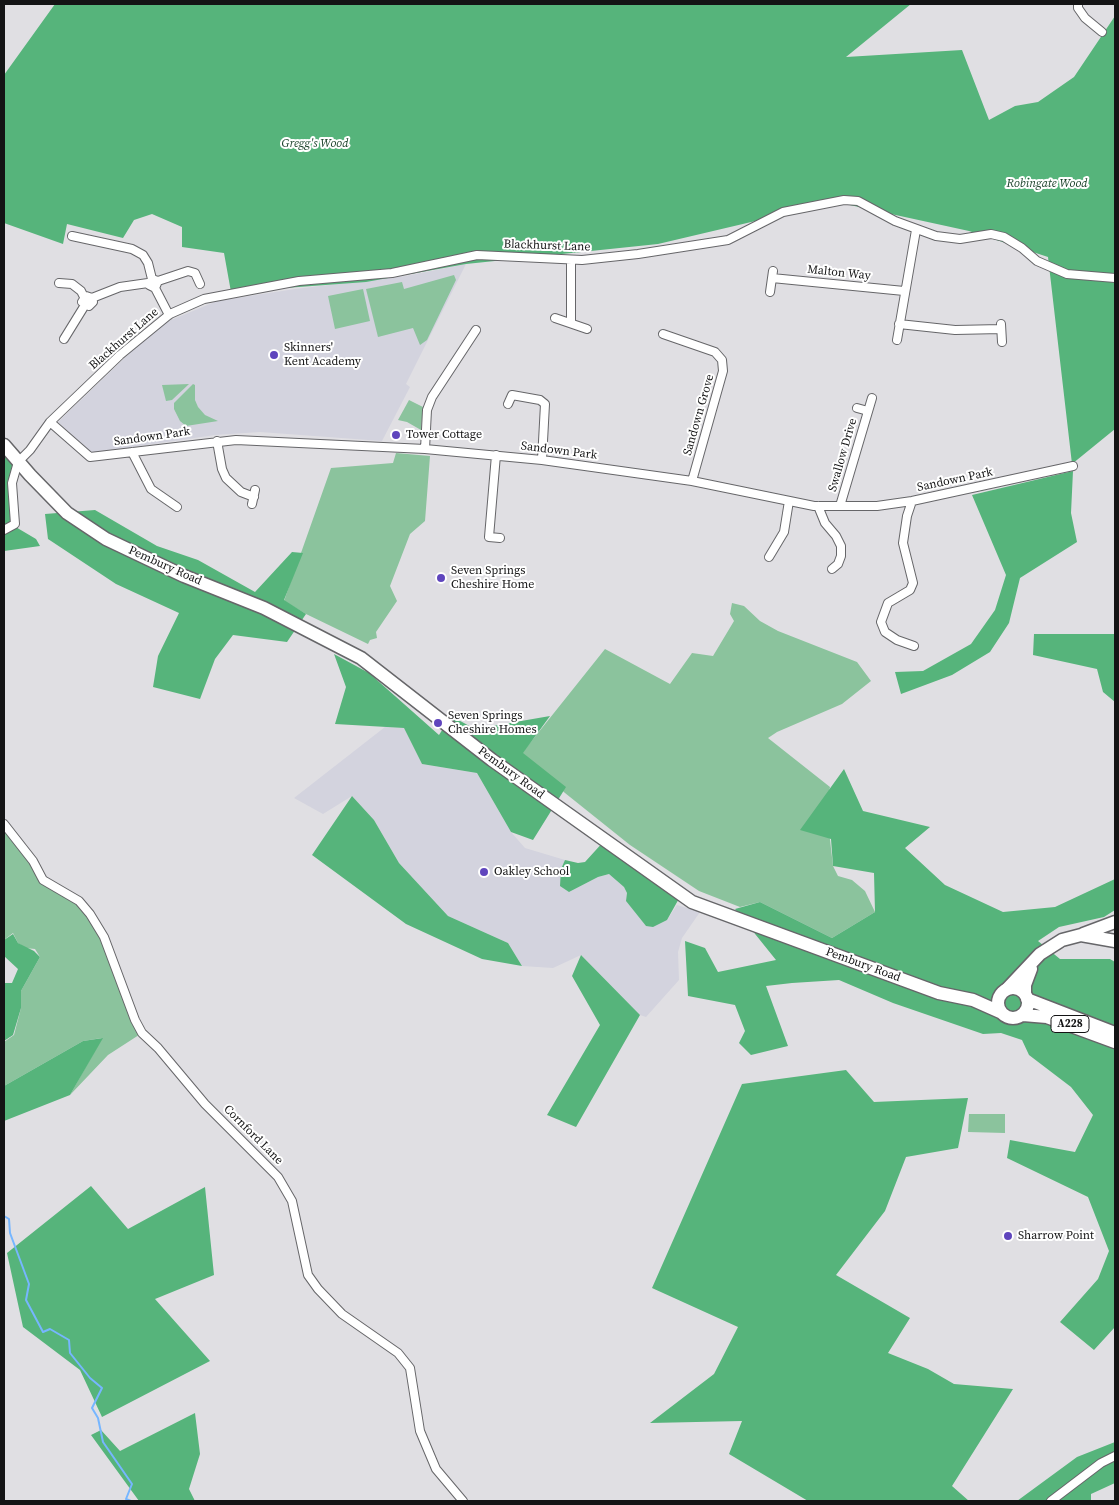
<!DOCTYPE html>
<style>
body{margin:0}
#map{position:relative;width:1119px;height:1505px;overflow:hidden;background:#e0dfe3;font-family:"Source Serif 4",serif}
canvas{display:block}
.frame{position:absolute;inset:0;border:5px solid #141415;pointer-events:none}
</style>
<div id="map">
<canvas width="1119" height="1505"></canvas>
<div class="frame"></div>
</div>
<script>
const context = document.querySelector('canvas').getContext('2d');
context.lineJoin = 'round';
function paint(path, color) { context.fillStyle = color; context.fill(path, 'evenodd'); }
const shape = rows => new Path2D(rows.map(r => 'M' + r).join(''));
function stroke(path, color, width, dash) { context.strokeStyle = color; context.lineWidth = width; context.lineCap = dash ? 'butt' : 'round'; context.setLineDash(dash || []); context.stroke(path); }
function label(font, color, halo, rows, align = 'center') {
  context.font = font + ' "Source Serif 4",serif'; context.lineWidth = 4; context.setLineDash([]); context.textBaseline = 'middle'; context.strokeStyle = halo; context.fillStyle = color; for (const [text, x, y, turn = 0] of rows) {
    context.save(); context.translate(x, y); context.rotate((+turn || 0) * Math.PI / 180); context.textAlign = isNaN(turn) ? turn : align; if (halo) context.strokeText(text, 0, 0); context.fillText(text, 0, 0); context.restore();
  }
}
paint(shape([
 [466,264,406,384,410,387,382,441,260,432,215,435,91,453,58,422,159,325,217,301,295,289,406,276],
 [385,727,404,728,422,764,477,773,511,832,525,848,565,860,561,869,569,892,598,877,609,874,624,887,627,893,626,901,646,926,667,920,677,905,700,912,682,938,678,952,679,980,646,1017,640,1015,581,955,553,968,522,966,508,943,448,916,399,863,374,820,352,796,323,814,294,798]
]), '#d3d3de');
paint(shape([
 [454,275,456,280,427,340,420,345,413,328,378,337,366,289,402,282,404,289],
 [363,289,370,321,335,329,328,296],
 [189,384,172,400,166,401,162,385],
 [193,384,195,385,195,400,198,407,205,415,218,421,186,426,180,421,174,409,174,403],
 [409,400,423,407,421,430,407,422,398,420],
 [396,453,430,456,425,521,410,534,390,586,397,601,376,632,377,638,370,640,368,644,306,614,284,601,331,468,393,463],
 [732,603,744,606,760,621,778,631,857,662,871,681,842,704,777,732,768,738,830,787,826,805,833,866,838,876,852,880,865,891,875,912,832,938,760,902,740,907,699,891,630,845,565,793,522,753,605,649,670,684,692,653,713,656,734,621,730,614],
 [4,826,43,880,90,914,142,1033,108,1055,70,1095,102,1038,83,1041,4,1086,4,1042,14,1035,21,1008,21,991,40,957,35,949,25,948,18,943,13,933,4,940],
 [969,1114,1005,1114,1005,1133,968,1132]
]), '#8bc39d');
paint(shape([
 [55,4,911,4,846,57,962,50,989,120,1015,106,1038,102,1074,77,1115,16,1115,429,1072,464,1048,257,969,231,836,202,658,244,466,264,366,282,231,292,224,253,182,247,182,227,152,214,134,220,123,238,67,224,63,244,4,223,4,75],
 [4,450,14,459,14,526,36,539,40,546,4,551],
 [1073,471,1071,513,1077,542,1020,578,1009,623,990,652,952,675,901,694,895,672,923,671,971,644,995,610,1006,575,972,495],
 [95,510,157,546,198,560,255,592,292,552,303,553,284,600,306,614,287,642,233,635,215,659,200,699,153,687,158,656,179,613,116,584,48,539,45,514],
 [1034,634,1115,634,1115,702,1103,692,1097,669,1033,655],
 [334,654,369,673,439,735,451,716,475,729,550,716,523,753,566,787,533,840,511,832,477,773,422,764,404,728,335,724,346,687],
 [844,769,863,811,930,827,905,848,945,885,1003,912,1055,907,1115,879,1115,910,1104,917,1059,927,1038,941,1060,959,1110,959,1115,962,1115,1327,1094,1350,1060,1322,1098,1279,1109,1251,1088,1197,1007,1158,1010,1140,1075,1152,1093,1115,1071,1087,1029,1055,1022,1040,1001,1033,983,1034,893,1003,839,980,792,983,766,986,788,1046,751,1055,739,1043,745,1031,735,1005,688,996,685,941,705,948,718,972,776,960,735,909,760,902,832,938,875,912,874,873,833,866,831,839,800,830],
 [352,796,374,820,399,863,448,916,508,943,522,966,482,959,406,924,312,855],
 [605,840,681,895,667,920,653,927,646,926,626,901,627,893,624,887,609,874,598,877,569,892,560,886,561,869,565,860,578,863,585,862],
 [13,934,18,943,34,951,40,957,21,991,21,1008,13,1035,4,1041,4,983,12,983,18,969,4,956,4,940],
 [581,955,640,1015,576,1127,547,1115,600,1025,572,976],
 [103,1038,70,1095,4,1121,4,1086,83,1041],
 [846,1070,874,1102,968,1098,958,1148,906,1157,885,1211,836,1275,910,1318,888,1353,928,1369,954,1384,1013,1389,952,1486,969,1501,808,1501,729,1454,742,1421,650,1423,714,1374,738,1327,652,1288,742,1084],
 [91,1186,128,1229,205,1187,214,1275,155,1299,210,1361,102,1417,80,1370,23,1327,7,1253],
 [195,1413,200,1454,189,1489,195,1501,139,1501,91,1435,101,1430,120,1451],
 [1115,1442,1115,1483,1091,1494,1091,1501,1017,1501,1077,1457]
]), '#56b47b');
stroke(shape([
 [4,1216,9,1219,10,1233,29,1284,26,1300,43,1332,50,1329,69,1340,70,1353,90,1378,102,1388,92,1408,98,1418,103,1442,132,1484,126,1499,131,1501]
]), '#76b6ff', 2);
const minor = shape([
 [1078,4,1078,8,1085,18,1102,32],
 [72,236,132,249,143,255,148,263,152,279,158,281,155,288,149,285,152,279],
 [571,260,571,323],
 [772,278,904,291],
 [158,281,188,271,195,273,200,284],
 [59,283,72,284,81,291,84,297],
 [155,288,169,315],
 [770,292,773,271],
 [92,298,93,302,89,306,82,302,86,296,92,298,120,287,148,283],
 [555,318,587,329],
 [899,324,955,330,1001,329],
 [1001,324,1002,342],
 [663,334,715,352,722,360,723,371,692,481],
 [64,339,85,305],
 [897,340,916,230],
 [508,404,512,395,540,400,545,404,542,460],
 [857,408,868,411],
 [50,422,90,457,236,440,425,449,542,460,692,481,814,506,877,506,912,501,1073,466],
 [217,441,222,469,226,478,241,492,254,497],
 [425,449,427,410,432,397,476,330],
 [132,452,151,489,177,507],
 [496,455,489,537,500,538],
 [912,501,907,516,903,543,913,583,910,590,888,603,881,622,885,632,897,640,914,646],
 [252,504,255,490],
 [818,506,825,523,836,536,841,546,841,556,838,564,832,569],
 [840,506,872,398],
 [4,530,15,524,12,483,18,462,30,450,50,422,120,355,170,314,204,299,299,281,392,273,477,255,582,260,638,254,728,240,783,212,844,200,858,201,895,221,936,236,960,239,991,234,1004,237,1022,248,1037,261,1067,274,1115,278],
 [769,557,784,532,789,501],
 [4,824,33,861,43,880,79,901,90,914,104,937,135,1020,142,1033,158,1048,205,1104,278,1177,292,1201,308,1275,318,1289,342,1314,398,1353,410,1368,420,1431,436,1469,463,1501],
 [1051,1501,1101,1463,1115,1456]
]);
const primary = shape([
 [4,445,30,475,67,513,106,539,184,576,264,608,361,658,492,760,692,902,939,993,973,1000,1000,1012],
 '998 1003a15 15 0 1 1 30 0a15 15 0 1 1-30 0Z',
 [1027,999,1115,1033],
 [1023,1015,1047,1017,1115,1042]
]);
const trunk = shape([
 [1083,934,1115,922],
 [1007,989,1040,954,1062,940,1081,935,1115,941],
 [1025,994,1025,985,1031,969]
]);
stroke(minor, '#666669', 10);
stroke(primary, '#666669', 15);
stroke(trunk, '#666669', 15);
stroke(minor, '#fff', 8);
stroke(primary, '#fff', 12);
stroke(trunk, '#fff', 12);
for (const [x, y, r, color] of [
 [274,355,5,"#5f45bd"],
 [396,435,5,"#5f45bd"],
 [441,578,5,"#5f45bd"],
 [438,723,5,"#5f45bd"],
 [484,872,5,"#5f45bd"],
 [1008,1236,5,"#5f45bd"]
]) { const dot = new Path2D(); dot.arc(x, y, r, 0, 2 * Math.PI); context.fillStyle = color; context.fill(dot); stroke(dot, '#fff', 2); }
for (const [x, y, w] of [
 [1070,1024,38]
]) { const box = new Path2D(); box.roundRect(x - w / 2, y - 8.5, w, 17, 4); context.fillStyle = '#fff'; context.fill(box); stroke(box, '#141415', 1); }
label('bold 11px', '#141415', null, [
 ["A228",1070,1024]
]);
label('italic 12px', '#163e26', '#fff', [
 ["Gregg's Wood",315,144],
 ["Robingate Wood",1047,184]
]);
label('12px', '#141415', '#fff', [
 ["Blackhurst Lane",547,246,2],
 ["Malton Way",839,273,6],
 ["Blackhurst Lane",124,339,-41],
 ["Sandown Grove",699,415,-74],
 ["Sandown Park",152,437,-8],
 ["Sandown Park",559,451,7],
 ["Swallow Drive",843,455,-74],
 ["Sandown Park",955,480,-12],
 ["Pembury Road",165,566,24],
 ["Pembury Road",511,773,36],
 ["Pembury Road",863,965,20],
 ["Cornford Lane",253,1135,45]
]);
label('12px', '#141415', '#fff', [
 ["Skinners'",284,348],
 ["Kent Academy",284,362],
 ["Tower Cottage",406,435],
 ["Seven Springs",451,571],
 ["Cheshire Home",451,585],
 ["Seven Springs",448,716],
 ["Cheshire Homes",448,730],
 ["Oakley School",494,872],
 ["Sharrow Point",1018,1236]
], 'left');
</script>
